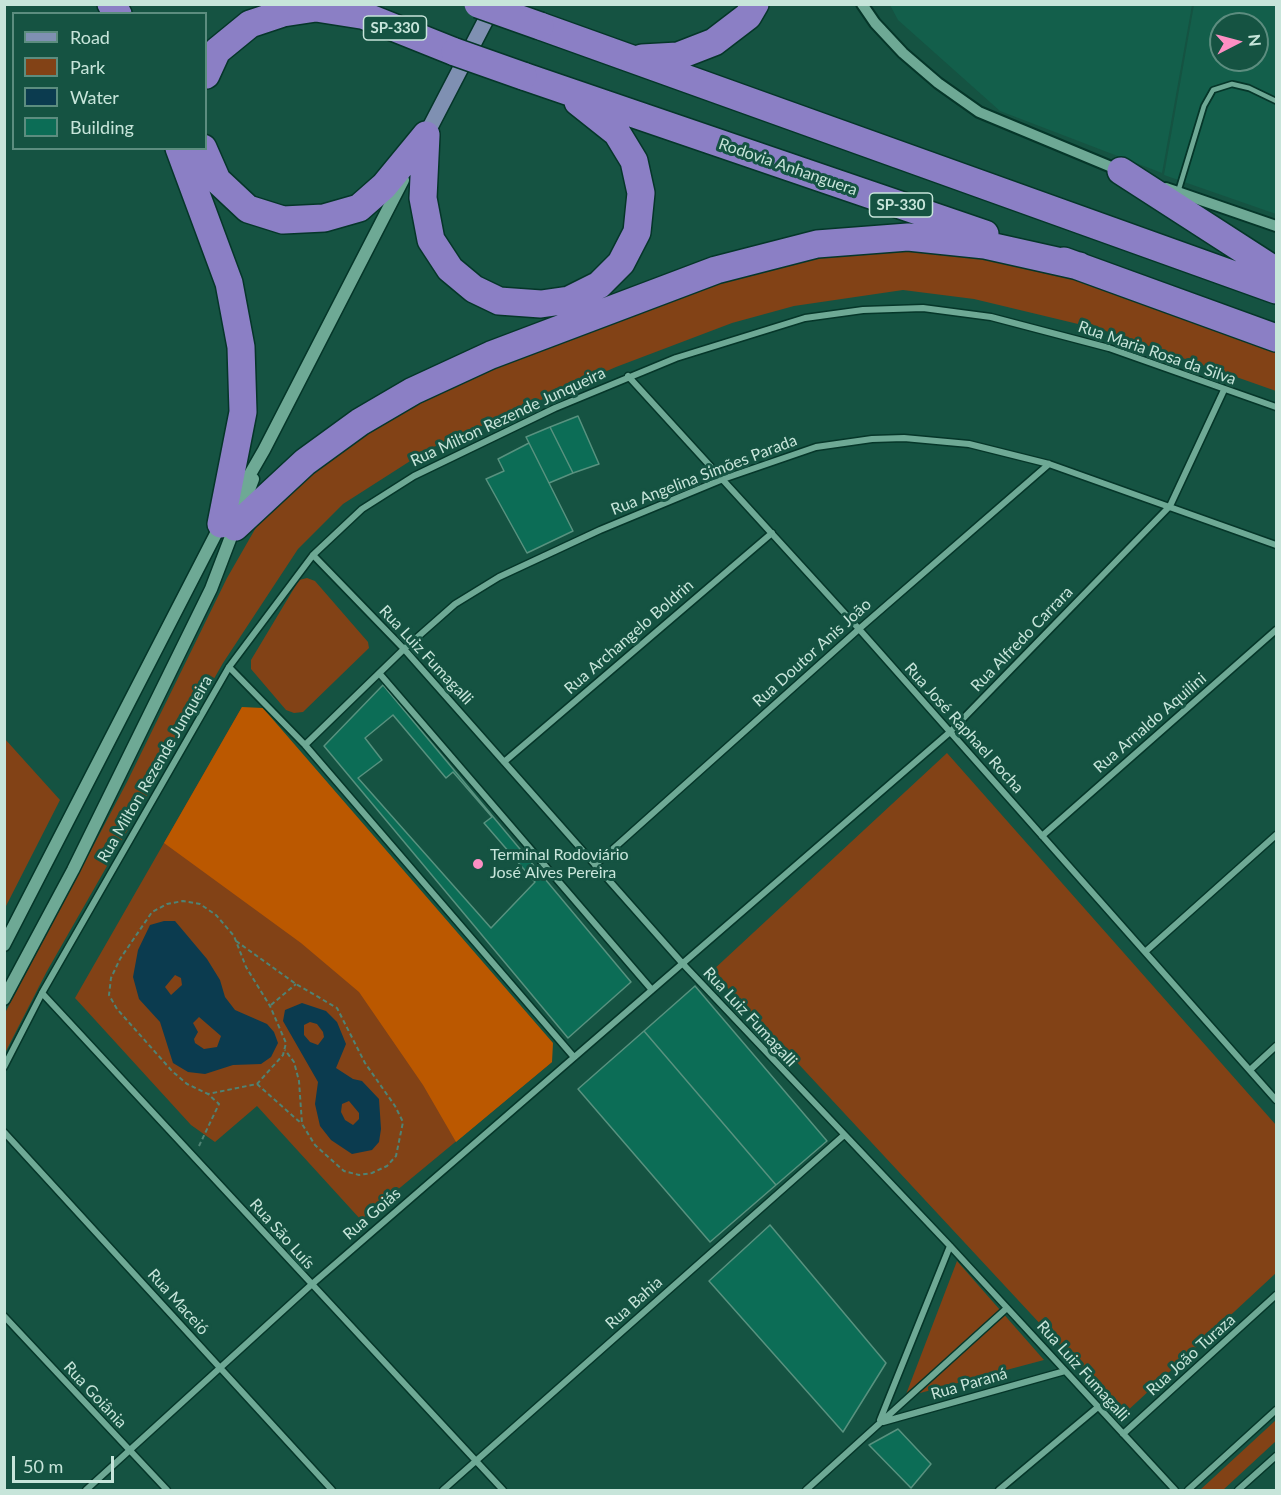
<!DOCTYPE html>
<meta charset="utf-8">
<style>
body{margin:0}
#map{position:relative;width:1281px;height:1495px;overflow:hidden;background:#155342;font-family:Lato,sans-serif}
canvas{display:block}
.frame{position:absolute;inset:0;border:6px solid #c7e5da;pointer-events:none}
.legend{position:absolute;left:12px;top:12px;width:195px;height:138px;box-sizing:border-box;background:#155342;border:2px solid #5c8d7f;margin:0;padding:8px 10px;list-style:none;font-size:18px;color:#c7e5da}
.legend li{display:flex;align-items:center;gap:12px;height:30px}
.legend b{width:30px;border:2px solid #5c8d7f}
.north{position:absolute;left:1209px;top:12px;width:60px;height:60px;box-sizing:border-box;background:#155342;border:2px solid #5c8d7f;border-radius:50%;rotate:84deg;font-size:16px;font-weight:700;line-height:24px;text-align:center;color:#c7e5da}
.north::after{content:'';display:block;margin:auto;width:21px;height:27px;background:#fc8fc3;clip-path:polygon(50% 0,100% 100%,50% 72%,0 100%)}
.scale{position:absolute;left:12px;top:1456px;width:102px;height:27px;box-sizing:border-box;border:3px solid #c7e5da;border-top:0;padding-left:8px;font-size:18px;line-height:21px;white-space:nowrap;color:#c7e5da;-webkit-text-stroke:4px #155342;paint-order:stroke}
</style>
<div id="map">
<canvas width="1281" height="1495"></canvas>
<div class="frame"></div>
<ul class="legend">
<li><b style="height:8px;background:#7f90b2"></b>Road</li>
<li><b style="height:16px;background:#824216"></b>Park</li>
<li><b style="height:16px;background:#0b3b4f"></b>Water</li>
<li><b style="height:16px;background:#0c6d56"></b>Building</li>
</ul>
<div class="north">N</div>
<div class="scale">50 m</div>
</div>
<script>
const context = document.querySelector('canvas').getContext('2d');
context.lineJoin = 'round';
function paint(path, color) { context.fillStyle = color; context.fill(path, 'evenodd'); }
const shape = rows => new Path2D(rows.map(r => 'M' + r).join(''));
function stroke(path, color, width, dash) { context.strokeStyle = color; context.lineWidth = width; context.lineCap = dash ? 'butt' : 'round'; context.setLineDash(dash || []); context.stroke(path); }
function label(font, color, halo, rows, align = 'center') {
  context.font = font + ' Lato,sans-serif'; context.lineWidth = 6; context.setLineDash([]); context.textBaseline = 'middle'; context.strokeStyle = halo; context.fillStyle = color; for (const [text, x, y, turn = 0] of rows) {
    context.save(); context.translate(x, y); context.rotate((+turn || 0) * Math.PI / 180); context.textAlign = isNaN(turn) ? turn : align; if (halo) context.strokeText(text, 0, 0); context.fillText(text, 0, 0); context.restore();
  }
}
paint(shape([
 [890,5,1192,5,1162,173,1000,111,898,20],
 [1194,5,1276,5,1276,214,1164,175],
 [1221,24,1257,24,1257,60,1221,60]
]), '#135f4b');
paint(shape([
 [821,250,989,251,1276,344,1276,391,1103,330,974,299,903,290,794,306,732,323,616,367,429,449,343,504,298,549,223,663,47,971,5,1053,5,1013,127,782,227,578,258,524,286,488,362,430,462,374,653,302],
 [307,578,315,581,368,642,369,648,303,712,294,713,286,710,251,669,251,660,299,580],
 [242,707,552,1062,361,1220,257,1106,215,1142,191,1125,75,998],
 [5,739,60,800,5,908],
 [947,753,1276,1125,1276,1273,1124,1414,712,971],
 [957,1261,1044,1360,905,1397],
 [1276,1420,1276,1441,1223,1490,1200,1490]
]), '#824216');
paint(shape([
 [242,707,263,708,553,1043,552,1062,456,1142,423,1085,359,992,301,943,164,843]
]), '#bb5800');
paint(shape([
 [164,921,175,921,207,959,220,980,225,997,235,1010,267,1024,274,1032,278,1043,271,1057,261,1064,233,1065,205,1074,188,1072,173,1063,160,1022,139,999,133,977,138,950,150,925],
 [175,975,181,978,182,985,171,995,165,987],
 [199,1017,221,1036,217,1047,204,1049,195,1043,194,1039,198,1032,193,1023],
 [302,1003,326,1011,337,1022,346,1044,336,1068,353,1079,362,1081,379,1099,381,1129,379,1142,372,1150,352,1154,331,1140,320,1126,315,1104,318,1082,283,1021,285,1010],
 [310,1022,317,1024,323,1032,324,1037,318,1045,310,1042,304,1035,304,1025],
 [349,1101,359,1113,359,1119,353,1125,345,1120,341,1112,342,1104]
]), '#0b3b4f');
const building = shape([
 [578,416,599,464,573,473,550,427,578,416],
 [550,427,573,473,549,483,526,437,550,427],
 [529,443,573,531,527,553,486,479,504,471,498,459,529,443],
 [383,685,631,982,568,1038,324,746,383,685],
 [393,715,446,778,453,772,492,817,484,823,535,882,491,928,358,778,382,760,365,738,393,715],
 [695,986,827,1141,776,1185,644,1031,695,986],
 [644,1031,776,1185,710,1242,578,1089,644,1031],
 [770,1225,886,1363,843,1432,709,1281,770,1225],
 [898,1429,931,1464,911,1488,869,1445,898,1429]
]);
paint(building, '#0c6d56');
stroke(building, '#58927f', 1.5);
const service = shape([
 [1178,192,1204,106,1213,90,1232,84,1249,88,1276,101]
]);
const minor = shape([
 [628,376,859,629,1276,1100],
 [313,555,404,649,683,964,950,1246,1175,1490],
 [229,667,305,745,573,1056],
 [379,673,652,990],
 [305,745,404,649,455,604,499,577,600,530,723,479,816,447,872,439,904,438,969,444,1049,464,1276,545],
 [504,762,772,533],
 [1042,836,1276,630],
 [595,865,859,629,1049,464],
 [1145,952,1276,835],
 [42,993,503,1490],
 [4,1067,42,993,229,667,313,555,362,509,414,476,555,408,676,358,805,318,863,310,923,308,991,317,1109,348,1276,407],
 [1250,1070,1276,1046],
 [4,1132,332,1490],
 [4,1316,167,1490],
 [880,1420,950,1246],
 [883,1422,1065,1371],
 [1123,1434,1276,1295],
 [86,1490,311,1285,950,732,1170,506,1224,390],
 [443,1490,843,1136],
 [806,1490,1007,1308],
 [999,1490,1098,1407],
 [1188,1490,1276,1410],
 [1238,1490,1276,1456]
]);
const tertiary = shape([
 [862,4,875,23,903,53,938,83,979,112,1121,171],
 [1166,188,1276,226]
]);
const secondary = shape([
 [234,502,264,450,403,180],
 [4,945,222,522],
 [4,999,73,870,211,589,253,479]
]);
const primary = shape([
 [426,135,494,4]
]);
const motorway = shape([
 [111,4,118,14],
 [350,10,455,52],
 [540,26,1276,290],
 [642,58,678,56,714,42,748,16,755,4],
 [206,75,217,51,250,24,283,13,316,8,367,16],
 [523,76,985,234],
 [426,135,423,198,431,240,450,269,474,289,499,301,541,304,569,300,599,285,621,263,637,232,641,193,634,161,617,133,578,102],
 [179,148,229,283,241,347,243,412,221,524],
 [203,148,217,180,248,209,283,220,324,218,359,208,384,186,426,135],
 [1121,171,1276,271],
 [1064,261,1276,338],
 [235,527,305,462,360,422,413,391,491,355,716,270,817,244,908,237,985,245,1079,266]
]);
stroke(service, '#053629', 8);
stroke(minor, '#053629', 9);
stroke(tertiary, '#053629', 14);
stroke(secondary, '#053629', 15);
stroke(primary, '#053629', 18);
stroke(motorway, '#053629', 30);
stroke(shape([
 [236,941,296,984,337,1008,365,1063,395,1106,403,1122,396,1156,387,1166,372,1173,359,1175,344,1171,315,1145,302,1124,299,1081,294,1062,285,1050],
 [271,1005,296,984],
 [257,1084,302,1124],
 [199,1146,219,1104,208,1094,187,1084,172,1071,117,1009,109,995,111,978,120,959,152,912,167,904,183,901,200,904,216,915,234,936,246,967,270,1006,286,1043,283,1055,257,1084,208,1094]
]), '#4f8374', 2, [4.5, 3]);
stroke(service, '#6ea995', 4.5);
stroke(minor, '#6ea995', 6);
stroke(tertiary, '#6ea995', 10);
stroke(secondary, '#6ea995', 12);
stroke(primary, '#7f90b2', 15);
stroke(motorway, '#8b7fc5', 27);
const motorwayBridge = shape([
 [478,4,540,26],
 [455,52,523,76]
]);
stroke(motorwayBridge, '#053629', 30, []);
stroke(motorwayBridge, '#8b7fc5', 27);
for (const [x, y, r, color] of [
 [478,864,6,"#fc8fc3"]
]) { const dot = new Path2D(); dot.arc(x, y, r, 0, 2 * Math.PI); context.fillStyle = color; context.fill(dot); stroke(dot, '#155342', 2); }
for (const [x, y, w] of [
 [395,28,63],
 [901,205,63]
]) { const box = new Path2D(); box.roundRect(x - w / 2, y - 12, w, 24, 4.5); context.fillStyle = '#155342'; context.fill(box); stroke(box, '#c7e5da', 1.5); }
label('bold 15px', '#c7e5da', null, [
 ["SP-330",395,28],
 ["SP-330",901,205]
]);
label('16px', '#c7e5da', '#155342', [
 ["Rodovia Anhanguera",788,167,19],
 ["Rua Maria Rosa da Silva",1157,353,19],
 ["Rua Milton Rezende Junqueira",508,417,-25],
 ["Rua Angelina Simões Parada",704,475,-21],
 ["Rua Archangelo Boldrin",629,637,-41],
 ["Rua Alfredo Carrara",1022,639,-46],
 ["Rua Doutor Anis João",812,653,-42],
 ["Rua Luiz Fumagalli",426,655,47],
 ["Rua Arnaldo Aquilini",1150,723,-41],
 ["Rua José Raphael Rocha",964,728,48],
 ["Rua Milton Rezende Junqueira",155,769,-60],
 ["Rua Luiz Fumagalli",750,1017,47],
 ["Rua Goiás",372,1214,-41],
 ["Rua São Luís",282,1234,48],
 ["Rua Maceió",178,1302,48],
 ["Rua Bahia",634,1303,-42],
 ["Rua João Turaza",1191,1355,-42],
 ["Rua Luiz Fumagalli",1083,1371,48],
 ["Rua Paraná",969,1384,-16],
 ["Rua Goiânia",95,1395,47]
]);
label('16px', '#c7e5da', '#155342', [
 ["Terminal Rodoviário",490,855],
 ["José Alves Pereira",490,873]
], 'left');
</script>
